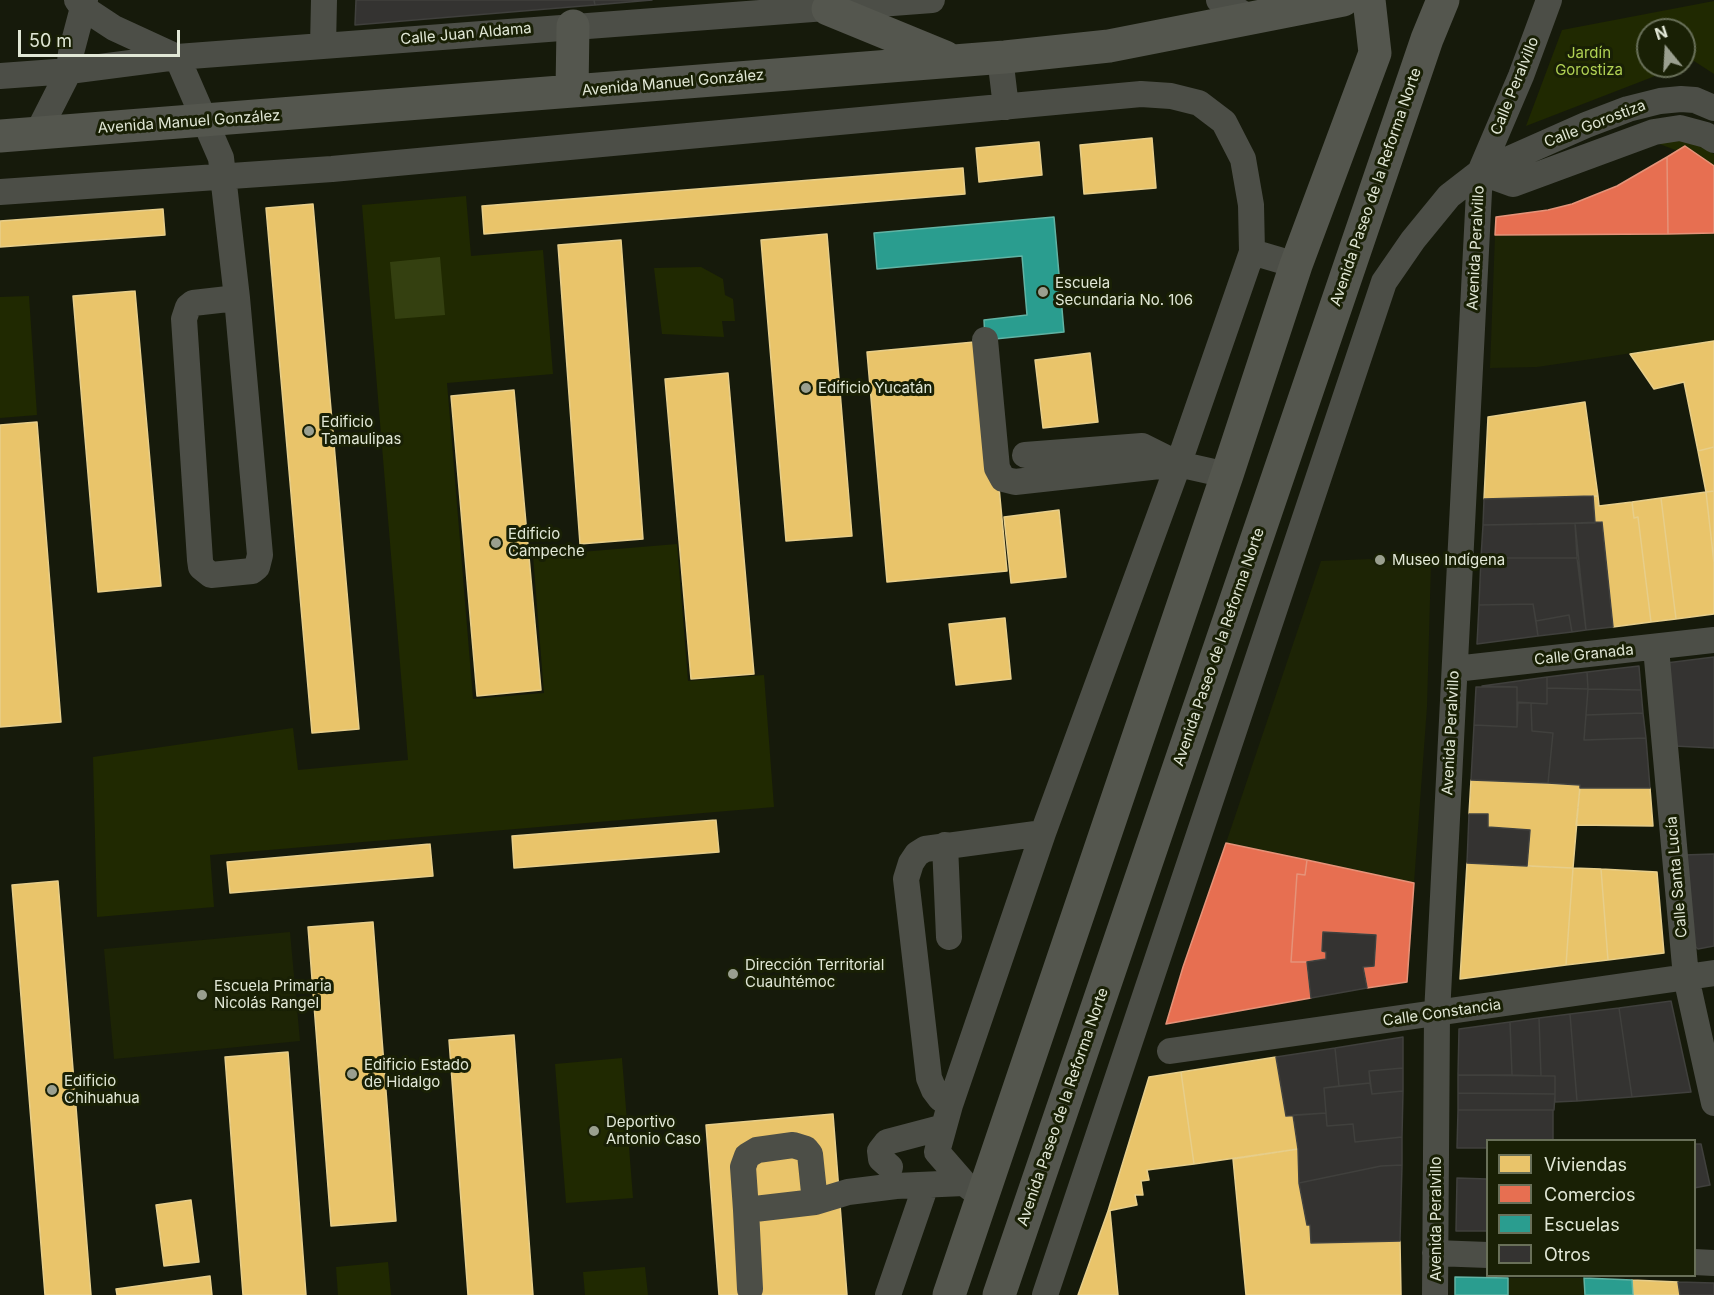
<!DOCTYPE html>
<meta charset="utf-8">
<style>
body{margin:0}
#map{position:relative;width:1714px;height:1295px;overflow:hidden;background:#161a0b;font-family:Inter,sans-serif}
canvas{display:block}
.legend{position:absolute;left:1486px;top:1139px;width:210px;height:138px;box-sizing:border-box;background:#192005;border:2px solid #697059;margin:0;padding:8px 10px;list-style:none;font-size:18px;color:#e1e7d6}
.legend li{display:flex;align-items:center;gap:12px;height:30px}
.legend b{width:30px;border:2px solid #697059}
.north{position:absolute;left:1636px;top:18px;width:60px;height:60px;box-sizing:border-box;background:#192005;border:2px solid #697059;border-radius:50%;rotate:342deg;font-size:16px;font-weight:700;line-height:24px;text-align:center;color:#e1e7d6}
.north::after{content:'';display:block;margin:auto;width:21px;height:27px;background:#9a9f8f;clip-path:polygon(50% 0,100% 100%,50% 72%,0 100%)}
.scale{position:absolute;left:18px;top:30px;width:162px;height:27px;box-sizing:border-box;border:3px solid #e1e7d6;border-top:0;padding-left:8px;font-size:18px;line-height:21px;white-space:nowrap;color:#e1e7d6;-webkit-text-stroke:4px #192005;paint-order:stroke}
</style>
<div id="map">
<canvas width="1714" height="1295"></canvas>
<ul class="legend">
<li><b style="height:16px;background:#e9c46a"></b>Viviendas</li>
<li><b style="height:16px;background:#e76f51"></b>Comercios</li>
<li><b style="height:16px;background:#2a9d8f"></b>Escuelas</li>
<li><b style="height:16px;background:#343331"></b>Otros</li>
</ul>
<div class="north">N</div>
<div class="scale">50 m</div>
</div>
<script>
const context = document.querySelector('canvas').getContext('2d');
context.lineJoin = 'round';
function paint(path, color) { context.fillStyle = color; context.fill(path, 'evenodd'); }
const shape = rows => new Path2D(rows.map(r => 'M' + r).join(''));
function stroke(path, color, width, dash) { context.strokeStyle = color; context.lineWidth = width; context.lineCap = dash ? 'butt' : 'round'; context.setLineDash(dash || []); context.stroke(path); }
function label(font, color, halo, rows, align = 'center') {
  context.font = font + ' Inter,sans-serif'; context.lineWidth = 6; context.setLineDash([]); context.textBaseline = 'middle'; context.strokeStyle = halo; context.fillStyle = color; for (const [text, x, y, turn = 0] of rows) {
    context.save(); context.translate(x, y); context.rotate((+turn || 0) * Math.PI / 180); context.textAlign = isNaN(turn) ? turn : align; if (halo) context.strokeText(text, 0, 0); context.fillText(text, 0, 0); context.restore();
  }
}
paint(shape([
 [1714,233,1714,341,1537,367,1490,368,1495,235],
 [1371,559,1371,560,1431,563,1427,707,1414,883,1226,843,1321,561],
 [290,932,300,1041,114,1059,104,949],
 [1508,1278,1584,1278,1585,1295,1508,1295]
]), '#1d2405');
paint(shape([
 [1714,1,1714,74,1694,61,1684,65,1684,30,1648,30,1648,66,1681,66,1526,126,1562,30],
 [1651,132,1695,144,1714,154,1714,171,1697,158,1638,136],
 [466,196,471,256,543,250,553,374,447,383,473,699,544,693,533,556,677,544,688,681,764,675,774,807,210,855,214,907,97,917,93,757,293,728,298,770,408,760,362,205],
 [701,267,723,279,725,295,733,299,735,321,722,321,724,337,662,334,654,268],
 [29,296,37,415,0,418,0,297],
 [622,1058,633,1198,566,1203,555,1064],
 [388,1262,391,1295,338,1295,336,1267],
 [645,1267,648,1295,585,1295,583,1272]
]), '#202901');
paint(shape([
 [440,257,445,315,395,319,390,262]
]), '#344010');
const homes = shape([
 [1152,138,1156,188,1084,194,1080,145,1152,138],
 [1039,142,1042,175,979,182,976,148,1039,142],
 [963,168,965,194,484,234,482,206,963,168],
 [313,204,359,729,312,733,266,208,313,204],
 [163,209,165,235,0,247,0,221,163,209],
 [827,234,852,536,786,541,761,240,827,234],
 [621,240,643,539,580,544,558,245,621,240],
 [135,291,161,586,98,592,73,296,135,291],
 [985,341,1007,571,887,582,867,352,985,341],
 [1714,341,1714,447,1698,451,1684,382,1654,389,1630,354,1714,341],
 [1090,353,1098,422,1043,428,1035,360,1090,353],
 [728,373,754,674,691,679,665,379,728,373],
 [514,390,541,690,477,696,451,396,514,390],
 [1585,402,1598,496,1484,499,1488,417,1585,402],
 [37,422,61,722,0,727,0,425,37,422],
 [1714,447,1714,491,1706,492,1698,451,1714,447],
 [1714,491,1714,563,1706,492,1714,491],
 [1706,492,1714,563,1714,614,1676,619,1661,498,1706,492],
 [1593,496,1598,496,1599,506,1632,502,1634,518,1638,517,1651,622,1613,627,1602,522,1595,523,1593,496],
 [1661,498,1676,619,1651,622,1638,517,1634,518,1632,502,1661,498],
 [1059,510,1066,577,1011,583,1004,517,1059,510],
 [1005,618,1011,679,956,685,949,624,1005,618],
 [1471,780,1580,785,1573,868,1527,866,1530,830,1488,827,1488,814,1469,814,1471,780],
 [1580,788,1650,788,1653,826,1576,825,1580,788],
 [716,820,719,852,514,868,512,836,716,820],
 [430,844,433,876,230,893,227,862,430,844],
 [1467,863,1573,868,1566,965,1460,979,1467,863],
 [1573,868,1601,869,1608,960,1566,965,1573,868],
 [1601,869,1657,872,1664,953,1608,960,1601,869],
 [58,881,91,1295,45,1295,12,885,58,881],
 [373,922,396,1221,331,1226,308,927,373,922],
 [514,1035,533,1295,468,1295,449,1040,514,1035],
 [288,1052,306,1295,243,1295,225,1057,288,1052],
 [1276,1057,1286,1116,1293,1115,1298,1149,1194,1164,1181,1072,1276,1057],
 [1181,1072,1194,1164,1147,1170,1149,1180,1141,1181,1143,1195,1135,1195,1137,1205,1108,1211,1149,1077,1181,1072],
 [833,1114,847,1295,719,1295,706,1125,833,1114],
 [1298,1149,1299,1183,1307,1225,1310,1225,1311,1243,1400,1241,1401,1295,1246,1295,1233,1159,1298,1149],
 [191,1200,199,1262,164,1266,156,1205,191,1200],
 [1108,1211,1110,1211,1118,1295,1078,1295,1108,1211],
 [210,1276,212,1295,117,1295,116,1289,210,1276],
 [1632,1280,1678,1282,1680,1295,1633,1295,1632,1280]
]);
paint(homes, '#e9c46a');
stroke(homes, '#e7ce8a', 1.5);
const shops = shape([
 [1685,146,1714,166,1714,233,1668,234,1667,157,1685,146],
 [1667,157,1668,234,1495,235,1496,217,1548,210,1572,204,1617,186,1667,157],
 [1226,843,1307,860,1305,875,1297,874,1291,962,1307,962,1311,998,1166,1024,1183,967,1226,843],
 [1307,860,1414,883,1407,982,1367,988,1363,967,1374,966,1376,935,1323,932,1322,951,1326,952,1326,959,1307,962,1291,962,1297,874,1305,875,1307,860]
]);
paint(shops, '#e76f51');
stroke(shops, '#e59379', 1.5);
const schools = shape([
 [1054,217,1064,332,985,340,984,320,1027,315,1022,256,877,269,874,233,1054,217],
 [1455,1277,1508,1278,1508,1295,1455,1295,1455,1277],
 [1584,1278,1632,1280,1633,1295,1585,1295,1584,1278]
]);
paint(schools, '#2a9d8f');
stroke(schools, '#61b3a4', 1.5);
const building = shape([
 [356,0,594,0,595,5,355,25,356,0],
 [594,0,652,0,595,5,594,0],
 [1593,496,1595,523,1483,525,1484,499,1593,496],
 [1602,522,1613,627,1586,630,1575,523,1602,522],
 [1575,523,1577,558,1481,558,1483,525,1575,523],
 [1481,558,1577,558,1586,630,1572,632,1569,615,1536,621,1533,604,1479,605,1481,558],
 [1533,604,1538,636,1477,644,1479,605,1533,604],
 [1569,615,1572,632,1538,636,1536,621,1569,615],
 [1714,657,1714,748,1674,746,1666,663,1714,657],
 [1639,666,1641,690,1588,689,1587,672,1639,666],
 [1587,672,1588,689,1547,688,1547,677,1587,672],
 [1547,677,1547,704,1517,702,1517,687,1482,686,1547,677],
 [1476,687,1517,687,1517,727,1474,725,1476,687],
 [1547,688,1588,689,1584,740,1646,738,1650,788,1580,788,1580,785,1548,783,1553,733,1532,731,1531,703,1547,704,1547,688],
 [1588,689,1641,690,1643,713,1586,715,1588,689],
 [1518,703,1531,703,1532,731,1553,733,1548,783,1471,780,1474,725,1517,727,1518,703],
 [1643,713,1646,738,1584,740,1586,715,1643,713],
 [1469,814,1488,814,1488,827,1530,830,1527,866,1467,863,1469,814],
 [1714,854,1714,946,1698,949,1691,943,1683,855,1714,854],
 [1323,932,1376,935,1374,966,1363,967,1367,988,1311,998,1307,962,1326,959,1326,952,1322,951,1323,932],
 [1671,1001,1691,1092,1632,1097,1619,1008,1671,1001],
 [1619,1008,1632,1097,1577,1101,1570,1014,1619,1008],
 [1570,1014,1577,1101,1555,1102,1555,1076,1541,1076,1539,1018,1570,1014],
 [1539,1018,1541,1076,1512,1075,1510,1022,1539,1018],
 [1510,1022,1512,1075,1458,1075,1459,1029,1510,1022],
 [1403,1037,1403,1068,1369,1071,1370,1083,1339,1086,1335,1048,1403,1037],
 [1335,1048,1339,1086,1324,1088,1326,1113,1286,1116,1276,1057,1335,1048],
 [1403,1068,1403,1091,1372,1094,1369,1071,1403,1068],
 [1458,1075,1555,1076,1555,1094,1458,1093,1458,1075],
 [1370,1083,1372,1094,1403,1091,1402,1137,1355,1142,1353,1124,1327,1126,1324,1088,1370,1083],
 [1458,1093,1555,1094,1554,1110,1458,1110,1458,1093],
 [1458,1110,1553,1110,1553,1140,1488,1140,1488,1148,1457,1148,1458,1110],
 [1326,1113,1327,1126,1353,1124,1355,1142,1402,1137,1402,1165,1381,1166,1299,1183,1298,1149,1293,1115,1326,1113],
 [1694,1144,1701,1144,1710,1185,1694,1188,1694,1144],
 [1402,1165,1400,1241,1311,1243,1310,1225,1307,1225,1299,1183,1381,1166,1402,1165],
 [1457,1178,1488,1179,1488,1231,1456,1231,1457,1178],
 [1678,1282,1714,1283,1714,1295,1680,1295,1678,1282]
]);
paint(building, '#343331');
stroke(building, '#40403d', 1.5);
stroke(shape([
 [77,0,82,7,114,28,177,57,221,158,237,298,260,555,257,567,252,571,211,575,201,567,200,560,184,319,188,307,193,303,237,298],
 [1219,0,1249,17],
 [323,46,324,0],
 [1000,57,1006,107],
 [0,76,69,71,177,57,932,0],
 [37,134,69,71,71,53,85,0],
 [1480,172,1513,184,1654,132,1680,128,1706,135,1714,140],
 [0,192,332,169,1141,94,1171,96,1199,103,1224,122,1243,159,1251,205,1252,252,1177,468,1043,833,950,1105,937,1152,964,1183,982,1197],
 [1252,252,1296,265],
 [985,340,997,468,1003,479,1015,482,1178,464,1142,446,1025,455],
 [1178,464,1227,475],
 [1656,648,1686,977,1714,1103],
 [1455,669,1714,640],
 [945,845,949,937],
 [1170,1051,1714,973],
 [950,1105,940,1098,934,1090,929,1078,906,879,911,863,917,854,925,849,1043,833],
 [890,1167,881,1159,880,1151,887,1142,944,1127],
 [746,1210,743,1167,747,1156,757,1150,793,1145,806,1149,810,1154,815,1202],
 [1435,1253,1488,1255],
 [1694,1262,1714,1263],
 [750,1289,746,1210,815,1202,848,1192,896,1186,964,1183],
 [888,1295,926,1185],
 [1045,1295,1384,282,1413,240,1449,196,1480,172,1586,125,1628,109,1660,101,1681,99,1695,100,1714,108],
 [1435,1295,1437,1014,1480,172,1521,76,1549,0]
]), '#4c4e47', 26);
stroke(shape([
 [828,9,945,57],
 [572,91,573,26],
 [0,136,1005,57,1109,46,1343,0],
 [949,1295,1227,475,1296,265,1375,53,1369,0],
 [999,1295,1427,39,1443,0]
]), '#54564e', 33);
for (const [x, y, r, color] of [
 [1043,292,6,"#9a9f8f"],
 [806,388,6,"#9a9f8f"],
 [309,431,6,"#9a9f8f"],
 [496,543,6,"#9a9f8f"],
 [1380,560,6,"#9a9f8f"],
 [733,974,6,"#9a9f8f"],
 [202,995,6,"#9a9f8f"],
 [352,1074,6,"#9a9f8f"],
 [52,1090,6,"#9a9f8f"],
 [594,1131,6,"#9a9f8f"]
]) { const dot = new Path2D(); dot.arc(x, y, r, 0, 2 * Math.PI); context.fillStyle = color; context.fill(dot); stroke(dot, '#192005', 2); }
label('15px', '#e1e7d6', '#192005', [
 ["Calle Juan Aldama",466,34,-5],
 ["Avenida Manuel González",673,83,-5],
 ["Calle Peralvillo",1515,86,-68],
 ["Avenida Manuel González",189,122,-4],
 ["Calle Gorostiza",1595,124,-21],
 ["Avenida Paseo de la Reforma Norte",1376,187,-71],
 ["Avenida Peralvillo",1476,248,-87],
 ["Avenida Paseo de la Reforma Norte",1219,647,-71],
 ["Calle Granada",1584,655,-6],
 ["Avenida Peralvillo",1451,733,-87],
 ["Calle Santa Lucía",1677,877,-95],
 ["Calle Constancia",1442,1013,-8],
 ["Avenida Paseo de la Reforma Norte",1063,1107,-71],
 ["Avenida Peralvillo",1436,1219,-90]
]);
label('15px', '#b1d254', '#192005', [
 ["Jardín",1589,53],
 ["Gorostiza",1589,70]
]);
label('15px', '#e1e7d6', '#192005', [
 ["Escuela",1055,283],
 ["Secundaria No. 106",1055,300],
 ["Edificio Yucatán",818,388],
 ["Edificio",321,422],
 ["Tamaulipas",321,439],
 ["Edificio",508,534],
 ["Campeche",508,551],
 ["Museo Indígena",1392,560],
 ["Dirección Territorial",745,965],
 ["Cuauhtémoc",745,982],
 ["Escuela Primaria",214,986],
 ["Nicolás Rangel",214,1003],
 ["Edificio Estado",364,1065],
 ["de Hidalgo",364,1082],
 ["Edificio",64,1081],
 ["Chihuahua",64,1098],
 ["Deportivo",606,1122],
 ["Antonio Caso",606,1139]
], 'left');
</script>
